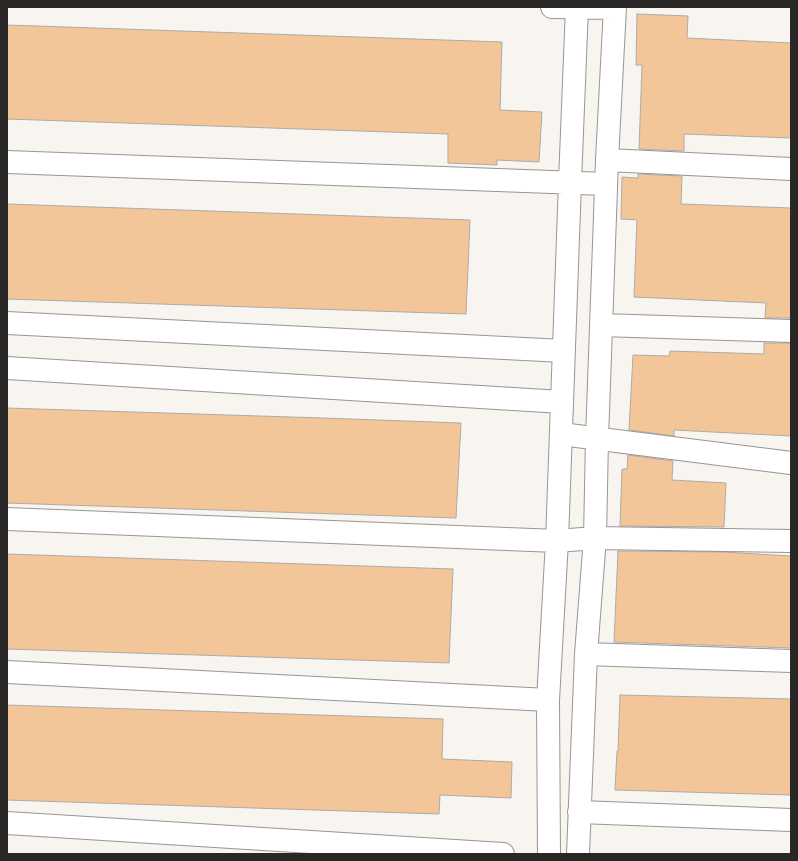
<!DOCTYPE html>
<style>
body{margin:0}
#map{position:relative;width:798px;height:861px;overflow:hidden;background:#f8f4f0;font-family:"Roboto Condensed",sans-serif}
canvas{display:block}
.frame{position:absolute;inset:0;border:8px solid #2a2827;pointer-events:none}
</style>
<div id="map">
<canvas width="798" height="861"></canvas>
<div class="frame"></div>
</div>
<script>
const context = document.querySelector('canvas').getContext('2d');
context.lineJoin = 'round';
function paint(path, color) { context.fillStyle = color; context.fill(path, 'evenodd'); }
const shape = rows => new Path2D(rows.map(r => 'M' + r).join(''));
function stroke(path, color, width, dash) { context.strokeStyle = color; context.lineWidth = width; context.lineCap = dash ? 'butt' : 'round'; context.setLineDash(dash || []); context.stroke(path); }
const building = shape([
 [637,14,688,16,687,38,791,43,791,138,684,134,684,151,639,149,642,65,636,65,637,14],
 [7,25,502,42,500,110,542,112,539,162,497,160,497,165,448,163,448,134,7,119,7,25],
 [638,174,682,176,681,204,791,208,791,318,765,318,766,303,634,297,637,220,621,219,622,177,638,178,638,174],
 [7,204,470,220,466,314,7,299,7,204],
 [764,343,791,343,791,436,674,430,674,436,629,430,633,355,669,356,670,351,764,354,764,343],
 [7,408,323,418,461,423,456,518,7,503,7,408],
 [628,455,673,461,672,480,726,483,724,527,620,526,622,469,627,469,628,455],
 [618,551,723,552,791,556,791,648,614,642,618,551],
 [7,554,453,569,449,663,7,649,7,554],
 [620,695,791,699,791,795,615,790,617,751,618,751,620,695],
 [7,705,443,719,442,759,512,762,511,798,440,795,439,814,7,800,7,705]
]);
paint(building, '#f3c699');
stroke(building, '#aeaaa6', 1);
const street = shape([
 [552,7,615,8],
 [607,160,791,169],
 [7,162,606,184],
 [7,323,564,351],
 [601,325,791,331],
 [7,368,562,402],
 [561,434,791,463],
 [7,519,557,541,595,538,791,541],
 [586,654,791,661],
 [7,672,548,700],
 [579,812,791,820],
 [7,823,503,854],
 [549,854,548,700,557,541,570,182,577,7],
 [578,854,586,654,595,538,597,439,607,160,615,7]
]);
stroke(street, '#999592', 24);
stroke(street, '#fff', 22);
</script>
